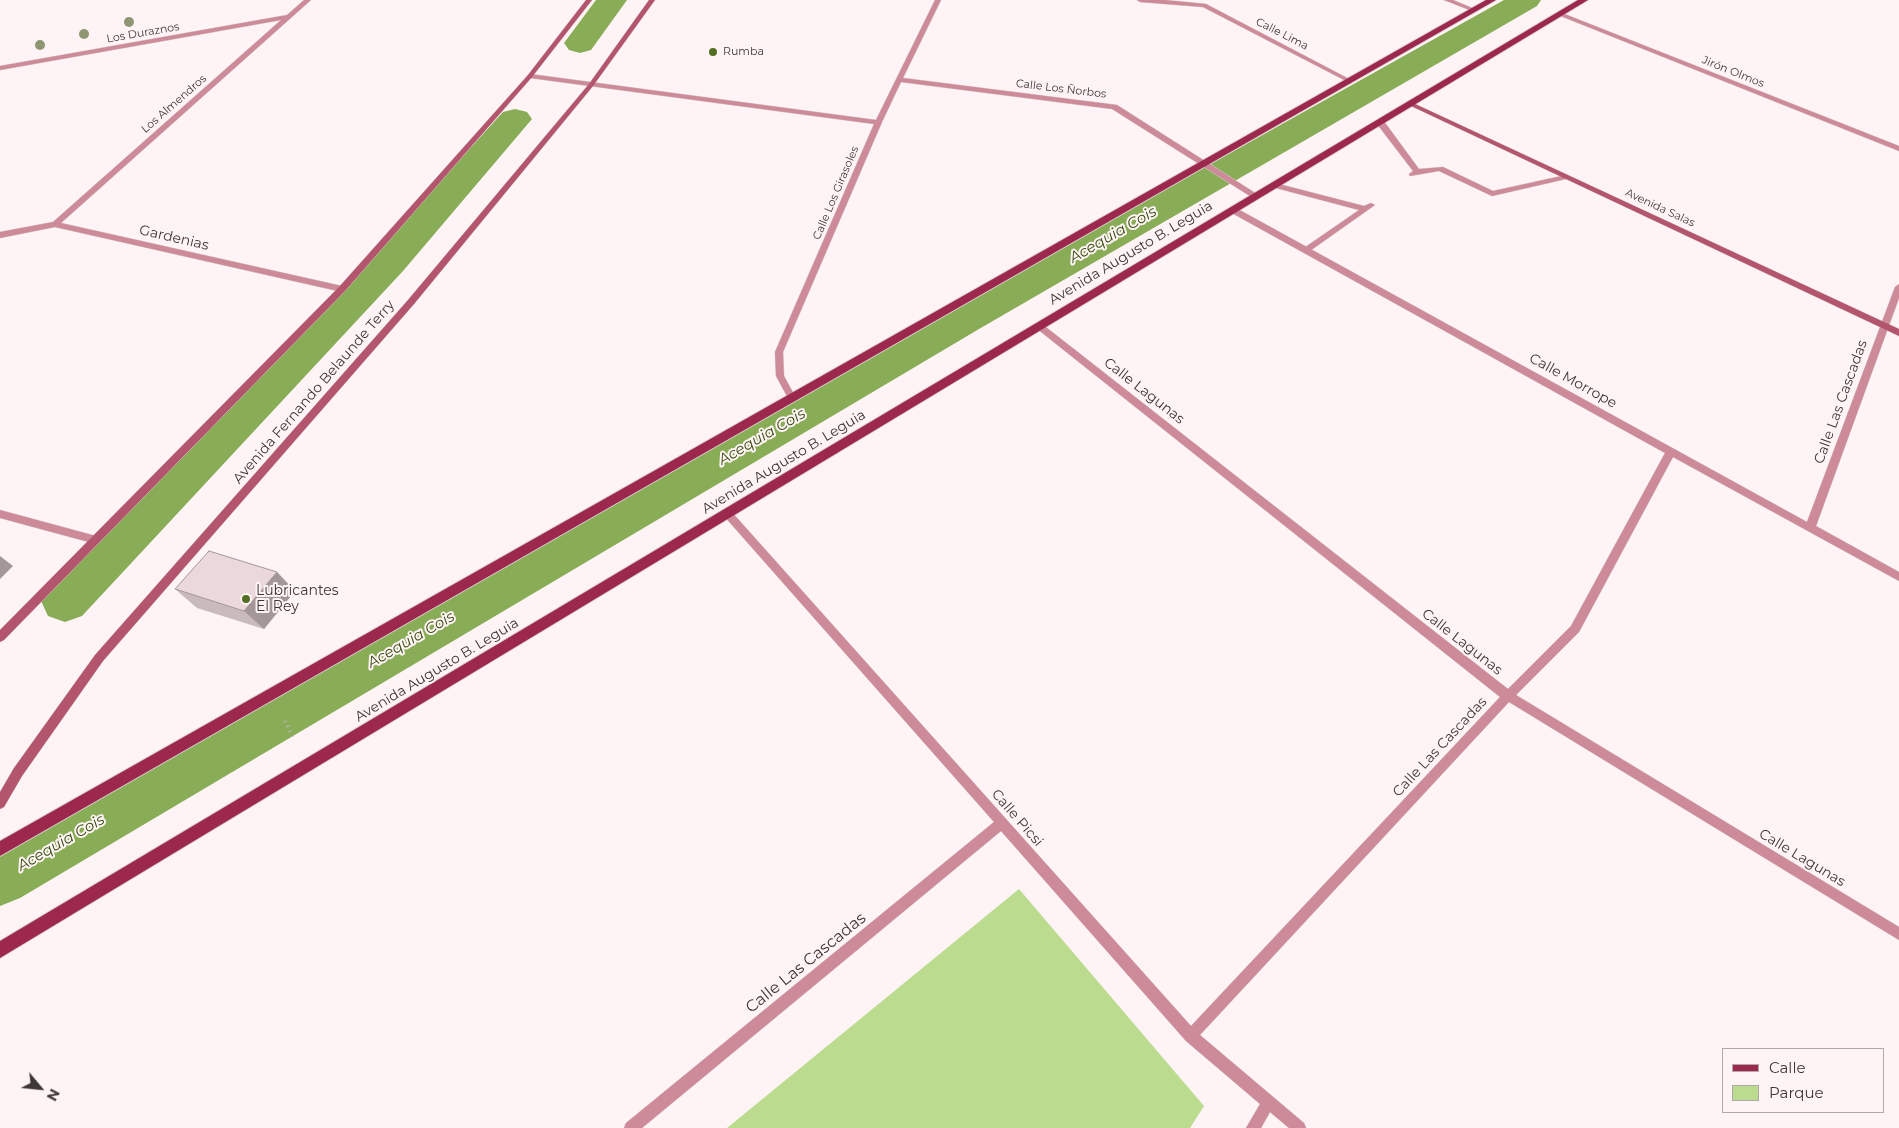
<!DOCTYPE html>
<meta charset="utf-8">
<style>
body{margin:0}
#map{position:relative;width:1899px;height:1128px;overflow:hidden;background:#fef3f5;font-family:Montserrat,sans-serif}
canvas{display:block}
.legend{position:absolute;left:1722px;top:1048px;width:162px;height:65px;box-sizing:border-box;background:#fef3f5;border:1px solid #b1a8a9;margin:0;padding:6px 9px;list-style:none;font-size:15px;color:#3e3738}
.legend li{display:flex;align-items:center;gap:10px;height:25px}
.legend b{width:25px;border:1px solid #b1a8a9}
.north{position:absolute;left:15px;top:1063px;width:50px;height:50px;-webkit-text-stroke:4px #fef3f5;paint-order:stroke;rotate:118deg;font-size:14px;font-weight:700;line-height:20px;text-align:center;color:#3e3738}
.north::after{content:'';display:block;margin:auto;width:18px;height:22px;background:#3e3738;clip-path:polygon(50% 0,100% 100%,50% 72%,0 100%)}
</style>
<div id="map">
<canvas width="1899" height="1128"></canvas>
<ul class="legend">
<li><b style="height:6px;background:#9d284e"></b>Calle</li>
<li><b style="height:14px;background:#bbdc8f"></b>Parque</li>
</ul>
<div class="north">N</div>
</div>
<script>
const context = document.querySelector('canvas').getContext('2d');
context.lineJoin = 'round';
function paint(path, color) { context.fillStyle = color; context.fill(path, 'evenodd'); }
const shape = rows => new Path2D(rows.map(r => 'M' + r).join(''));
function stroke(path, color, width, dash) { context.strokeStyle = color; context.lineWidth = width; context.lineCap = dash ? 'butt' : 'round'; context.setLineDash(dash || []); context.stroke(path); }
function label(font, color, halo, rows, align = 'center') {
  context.font = font + ' Montserrat,sans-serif'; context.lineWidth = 4; context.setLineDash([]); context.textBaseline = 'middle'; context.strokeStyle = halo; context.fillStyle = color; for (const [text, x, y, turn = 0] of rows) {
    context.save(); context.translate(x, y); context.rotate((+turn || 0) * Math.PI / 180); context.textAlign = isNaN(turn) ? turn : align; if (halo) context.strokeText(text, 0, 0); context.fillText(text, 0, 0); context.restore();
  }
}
paint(shape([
 [1019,889,1204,1106,1190,1128,727,1128]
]), '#bbdc8f');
paint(shape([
 [596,0,627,0,591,50,580,53,569,50,564,43,596,0],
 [1504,0,1541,0,1537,6,979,329,20,898,0,906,0,847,951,309,1504,0],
 [515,109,527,112,532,119,403,271,82,616,65,622,48,616,41,601,48,586,375,253,503,112,515,109]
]), '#89ac56');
const lane = shape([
 [1377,120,1383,120,1419,169,1443,167,1493,191,1566,175,1570,177,1566,179,1492,196,1439,171,1410,176,1409,174,1413,171,1377,124,1377,120],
 [1272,183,1275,183,1364,206,1371,203,1375,205,1307,253,1303,250,1304,248,1359,210,1272,187,1272,183]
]);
const street = shape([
 [304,0,311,0,61,223,342,286,346,289,345,291,342,292,55,227,0,238,0,232,53,222,281,20,0,70,0,66,287,15,304,0],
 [935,0,941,0,903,78,1117,105,1260,196,1259,198,1253,198,1112,109,901,82,882,122,783,352,784,376,796,398,792,401,789,400,776,376,775,352,874,124,530,78,527,76,530,74,876,120,935,0],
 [1137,0,1165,0,1206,4,1353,81,1348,82,1203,7,1140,2,1137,0],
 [1444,0,1453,0,1477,10,1472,11,1444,0],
 [1558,13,1562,13,1899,146,1899,151,1558,15,1558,13],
 [1230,208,1236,208,1807,522,1895,287,1899,284,1899,298,1816,526,1899,572,1899,581,1673,457,1579,632,1516,695,1899,927,1899,940,1509,702,1200,1035,1304,1123,1306,1128,1289,1128,1270,1112,1261,1128,1246,1128,1260,1104,1186,1041,1001,831,642,1128,624,1128,626,1123,994,822,724,516,722,513,724,510,730,510,1191,1026,1500,697,1036,328,1036,324,1042,324,1508,689,1571,626,1665,453,1230,212,1230,208],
 [0,510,96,536,99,537,101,540,99,543,96,544,0,518,0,510]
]);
const secondary = shape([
 [586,0,592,0,532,77,345,291,4,640,0,642,0,630,339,287,528,75,586,0],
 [649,0,655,0,593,86,414,304,103,661,22,776,4,807,0,809,0,792,14,768,95,655,408,300,589,84,649,0],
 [1409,103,1413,103,1899,329,1899,336,1409,105,1409,103]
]);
const primary = shape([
 [1486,0,1496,0,0,856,0,841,1486,0],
 [1578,0,1588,0,0,958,0,941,1578,0]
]);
stroke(lane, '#dbd1d3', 1);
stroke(street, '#dbd1d3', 1);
stroke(secondary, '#dbd1d3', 1);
stroke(primary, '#dbd1d3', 2);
stroke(shape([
 [285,721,293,738]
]), '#bfb6b7', 4, [1, 4.5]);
paint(lane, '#cd8b99');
paint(street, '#cd8b99');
paint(secondary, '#b3556c');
paint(primary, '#9d284e');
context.fillStyle = '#8e9673';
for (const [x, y] of [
 [129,22],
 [84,34],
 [40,45]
]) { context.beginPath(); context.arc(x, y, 5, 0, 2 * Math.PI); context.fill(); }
paint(shape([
 [277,572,295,591,264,629,197,608,175,589]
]), '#c9babc');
paint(shape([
 [0,556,13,566,0,579],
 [277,572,295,591,264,629,244,611]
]), '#a49799');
const building = shape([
 [209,551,277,572,244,611,175,589,209,551]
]);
paint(building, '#ead8db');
stroke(building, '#a49799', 1);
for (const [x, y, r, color] of [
 [713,52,5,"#526f23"],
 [246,599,5,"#526f23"]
]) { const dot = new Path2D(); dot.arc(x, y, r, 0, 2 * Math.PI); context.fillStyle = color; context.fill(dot); stroke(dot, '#fef3f5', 2); }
label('11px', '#3e3738', '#fef3f5', [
 ["Los Duraznos",143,33,-10],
 ["Calle Lima",1282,34,27],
 ["Jirón Olmos",1733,72,22],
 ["Calle Los Ñorbos",1061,89,7],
 ["Los Almendros",174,104,-41],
 ["Calle Los Girasoles",836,193,-67],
 ["Avenida Salas",1660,208,25]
]);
label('11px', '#3e3738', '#fef3f5', [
 ["Rumba",723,52]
], 'left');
label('14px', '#3e3738', '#fef3f5', [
 ["Gardenias",174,238,13],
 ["Avenida Augusto B. Leguia",1131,253,-31],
 ["Calle Morrope",1573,381,29],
 ["Calle Lagunas",1144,391,38],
 ["Avenida Fernando Belaunde Terry",314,392,-49],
 ["Calle Las Cascadas",1841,402,-70],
 ["Avenida Augusto B. Leguia",784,462,-31],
 ["Calle Lagunas",1462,642,38],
 ["Avenida Augusto B. Leguia",437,670,-31],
 ["Calle Las Cascadas",1440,747,-47],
 ["Calle Picsi",1017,818,49],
 ["Calle Lagunas",1802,858,31]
]);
label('14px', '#3e3738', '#fef3f5', [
 ["Lubricantes",256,591],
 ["El Rey",256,607]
], 'left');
label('italic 15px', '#384e0f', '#fef3f5', [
 ["Acequia Cois",1113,235,-30],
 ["Acequia Cois",762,437,-30],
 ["Acequia Cois",411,640,-30],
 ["Acequia Cois",61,843,-30]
]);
label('16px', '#3e3738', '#fef3f5', [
 ["Calle Las Cascadas",806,963,-39]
]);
</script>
